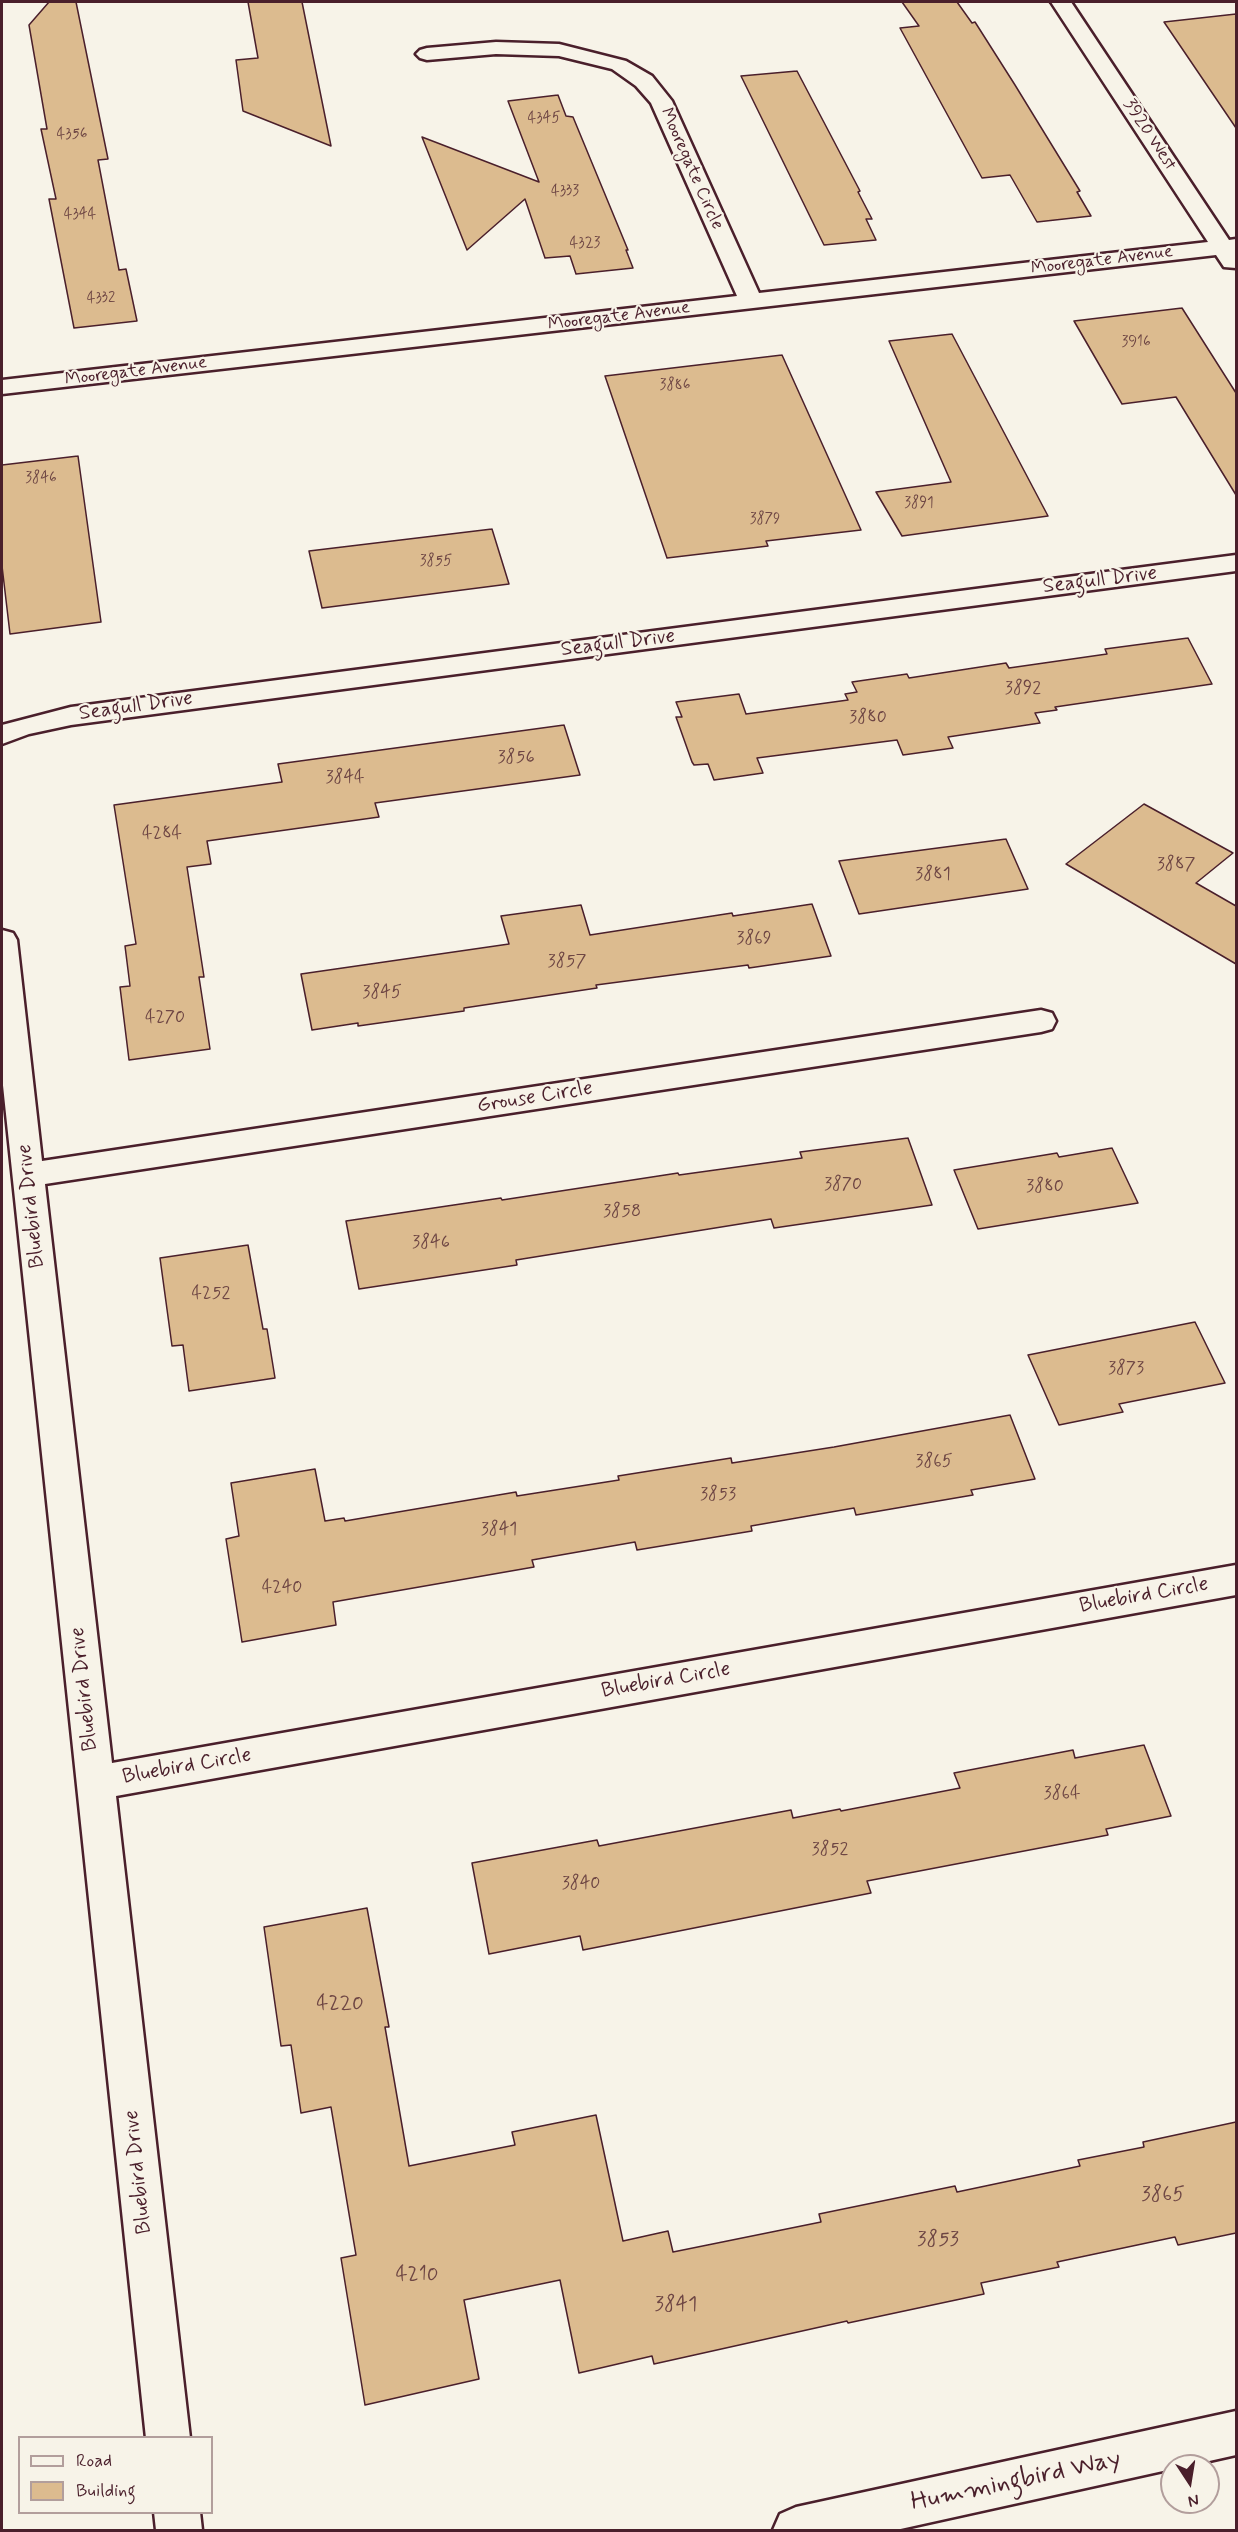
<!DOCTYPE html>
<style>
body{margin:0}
#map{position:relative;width:1238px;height:2532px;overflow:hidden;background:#f7f3e8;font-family:Mynerve,sans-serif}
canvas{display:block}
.frame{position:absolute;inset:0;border:3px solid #4a1f2b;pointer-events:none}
.legend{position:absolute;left:18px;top:2436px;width:195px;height:78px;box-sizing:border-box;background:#f7f3e8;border:2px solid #b29e9c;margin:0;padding:8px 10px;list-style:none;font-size:18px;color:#4a1f2b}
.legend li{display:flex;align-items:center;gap:12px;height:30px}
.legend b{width:30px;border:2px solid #b29e9c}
.north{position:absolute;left:1160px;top:2454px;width:60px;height:60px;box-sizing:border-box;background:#f7f3e8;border:2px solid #b29e9c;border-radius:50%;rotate:168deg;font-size:16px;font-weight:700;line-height:24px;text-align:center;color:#4a1f2b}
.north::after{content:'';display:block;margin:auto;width:21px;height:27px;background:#4a1f2b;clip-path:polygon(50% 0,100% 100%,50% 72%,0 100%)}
</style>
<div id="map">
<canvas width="1238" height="2532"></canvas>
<div class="frame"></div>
<ul class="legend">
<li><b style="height:8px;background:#f7f3e8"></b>Road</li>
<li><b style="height:16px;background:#dcbb8f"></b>Building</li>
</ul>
<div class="north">N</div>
</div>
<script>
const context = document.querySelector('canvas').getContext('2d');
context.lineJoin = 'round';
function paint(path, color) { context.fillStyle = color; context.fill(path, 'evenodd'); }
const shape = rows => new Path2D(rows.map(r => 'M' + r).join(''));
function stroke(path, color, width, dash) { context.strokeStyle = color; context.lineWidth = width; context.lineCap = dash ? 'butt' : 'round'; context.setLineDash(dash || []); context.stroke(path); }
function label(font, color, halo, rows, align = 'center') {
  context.font = font + ' Mynerve,sans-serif'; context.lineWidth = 4.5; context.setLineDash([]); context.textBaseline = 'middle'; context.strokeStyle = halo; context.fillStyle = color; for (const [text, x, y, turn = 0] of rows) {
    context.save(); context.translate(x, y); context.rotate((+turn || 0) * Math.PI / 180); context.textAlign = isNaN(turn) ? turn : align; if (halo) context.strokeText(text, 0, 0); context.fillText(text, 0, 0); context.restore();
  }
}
const building = shape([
 [49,2,76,2,108,159,98,160,119,270,126,269,137,321,74,328,49,199,56,199,41,129,47,129,29,25,49,2],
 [248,2,302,2,331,146,243,111,236,60,258,58,248,2],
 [902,2,957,2,972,23,975,22,1015,85,1080,191,1077,192,1091,216,1037,222,1010,175,982,178,900,28,919,26,902,2],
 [1236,14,1236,128,1164,22,1236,14],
 [797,71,860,191,858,192,872,219,866,219,876,240,824,245,741,76,797,71],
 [558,95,566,116,573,117,628,250,626,250,633,268,576,274,570,256,545,258,525,199,467,250,422,137,539,182,508,101,558,95],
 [1182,308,1236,393,1236,495,1176,397,1122,404,1074,321,1182,308],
 [952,334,1048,516,902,536,876,492,951,482,889,341,952,334],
 [782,355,861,530,766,541,768,546,667,558,605,376,782,355],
 [78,456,101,622,10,634,2,566,2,465,78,456],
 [492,529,509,584,322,608,309,551,492,529],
 [1188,638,1212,684,1055,707,1057,710,1035,713,1040,723,948,737,953,748,903,755,897,740,757,758,763,773,714,780,708,764,694,765,692,762,676,717,682,717,676,702,739,694,746,714,848,700,845,694,857,692,852,682,907,674,909,678,1006,663,1009,668,1107,654,1105,649,1188,638],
 [564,725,580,775,375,803,379,817,207,841,211,864,187,867,204,977,199,977,210,1049,129,1060,120,987,130,986,125,946,136,944,114,805,282,782,278,764,564,725],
 [1144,804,1233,853,1196,883,1236,906,1236,964,1066,864,1144,804],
 [1006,839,1028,889,859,914,839,861,1006,839],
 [812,904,831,956,749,968,748,965,596,985,597,988,464,1008,464,1011,358,1026,358,1023,312,1030,301,974,509,944,501,916,581,905,590,935,732,913,733,916,812,904],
 [908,1138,932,1205,774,1228,771,1219,516,1260,517,1265,359,1289,346,1221,501,1198,502,1200,678,1173,679,1175,802,1158,800,1152,908,1138],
 [1112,1148,1138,1203,978,1229,954,1170,1057,1153,1059,1157,1112,1148],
 [248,1245,263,1329,267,1329,275,1378,189,1391,183,1345,172,1346,160,1258,248,1245],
 [1195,1322,1225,1383,1119,1404,1123,1412,1059,1425,1028,1355,1195,1322],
 [1010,1415,1035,1479,971,1490,973,1495,856,1515,854,1508,751,1526,752,1531,637,1550,635,1542,532,1560,534,1567,333,1602,336,1625,242,1642,226,1539,239,1536,231,1483,315,1469,325,1521,344,1518,345,1521,516,1492,517,1496,619,1480,618,1476,731,1458,732,1463,834,1447,1010,1415],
 [1144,1745,1171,1816,1106,1829,1108,1835,867,1881,871,1893,583,1950,580,1936,489,1954,472,1863,597,1840,599,1846,791,1810,793,1818,840,1809,841,1811,960,1788,954,1773,1073,1750,1075,1758,1144,1745],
 [367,1908,389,2027,385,2027,409,2166,515,2145,512,2132,596,2115,623,2241,668,2231,673,2252,821,2222,819,2214,955,2186,957,2192,1080,2166,1078,2160,1144,2147,1143,2142,1236,2122,1236,2233,1178,2245,1175,2237,1057,2262,1059,2267,981,2283,984,2294,848,2323,847,2321,654,2364,652,2356,579,2373,560,2280,464,2300,479,2379,365,2405,341,2258,356,2255,331,2107,301,2113,291,2045,281,2046,264,1927,367,1908]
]);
paint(building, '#dcbb8f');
stroke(building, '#4a1f2b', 1.5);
const minor = shape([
 [1051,2,1071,2,1229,240,1236,239,1236,268,1224,267,1216,255,2,394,2,380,737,296,651,103,636,86,612,69,559,56,496,54,427,60,420,58,416,54,420,50,427,48,496,42,559,44,626,61,652,76,672,101,759,293,1208,242,1051,2],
 [1236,555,1236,571,71,725,29,734,2,744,2,725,71,707,1236,555],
 [2,930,13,933,17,940,42,1161,1041,1010,1052,1013,1056,1021,1052,1029,1041,1032,45,1184,112,1763,1236,1565,1236,1595,116,1796,190,2438,146,2438,2,1076,2,930],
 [1236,2411,1236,2455,1187,2466,1172,2466,1172,2469,896,2530,773,2530,780,2514,796,2507,1236,2411],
 [154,2512,200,2512,202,2530,156,2530,154,2512]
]);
stroke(minor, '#4a1f2b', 5);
paint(minor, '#f7f3e8');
label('15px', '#6e4644', null, [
 ["4345",544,119],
 ["4356",72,135],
 ["4333",565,192],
 ["4344",80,215],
 ["4323",585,244],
 ["4332",101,299],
 ["3916",1136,343],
 ["3886",675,386],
 ["3846",41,479],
 ["3891",919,504],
 ["3879",765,520],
 ["3855",436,562]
]);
label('18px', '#4a1f2b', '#f7f3e8', [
 ["3920 West",1149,135,57],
 ["Mooregate Circle",691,169,66],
 ["Mooregate Avenue",1102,261,-7],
 ["Mooregate Avenue",619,317,-7],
 ["Mooregate Avenue",136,372,-7]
]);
label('18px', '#6e4644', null, [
 ["3892",1023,689],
 ["3880",868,718],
 ["3856",516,758],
 ["3844",345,778],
 ["4284",162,834],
 ["3887",1176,865],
 ["3881",933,875],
 ["3869",754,939],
 ["3857",567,962],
 ["3845",382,993],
 ["4270",165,1018],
 ["3870",843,1185],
 ["3880",1045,1187],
 ["3858",622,1212],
 ["3846",431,1243],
 ["4252",211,1294],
 ["3873",1126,1369],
 ["3865",934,1462],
 ["3853",718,1495],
 ["3841",499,1530],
 ["4240",282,1588],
 ["3864",1062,1794],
 ["3852",830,1850],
 ["3840",581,1884]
]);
label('21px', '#4a1f2b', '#f7f3e8', [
 ["Seagull Drive",1100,581,-7],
 ["Seagull Drive",618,644,-7],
 ["Seagull Drive",136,707,-8],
 ["Grouse Circle",535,1098,-9],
 ["Bluebird Drive",32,1206,-96],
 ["Bluebird Circle",1144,1596,-10],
 ["Bluebird Circle",666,1681,-10],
 ["Bluebird Drive",85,1689,-96],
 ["Bluebird Circle",187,1767,-10],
 ["Bluebird Drive",139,2172,-96]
]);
label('21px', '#6e4644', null, [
 ["4220",340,2005],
 ["3865",1163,2196],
 ["3853",938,2241],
 ["4210",417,2276],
 ["3841",676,2306]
]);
label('26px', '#4a1f2b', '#f7f3e8', [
 ["Hummingbird Way",1016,2482,-12]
]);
</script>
